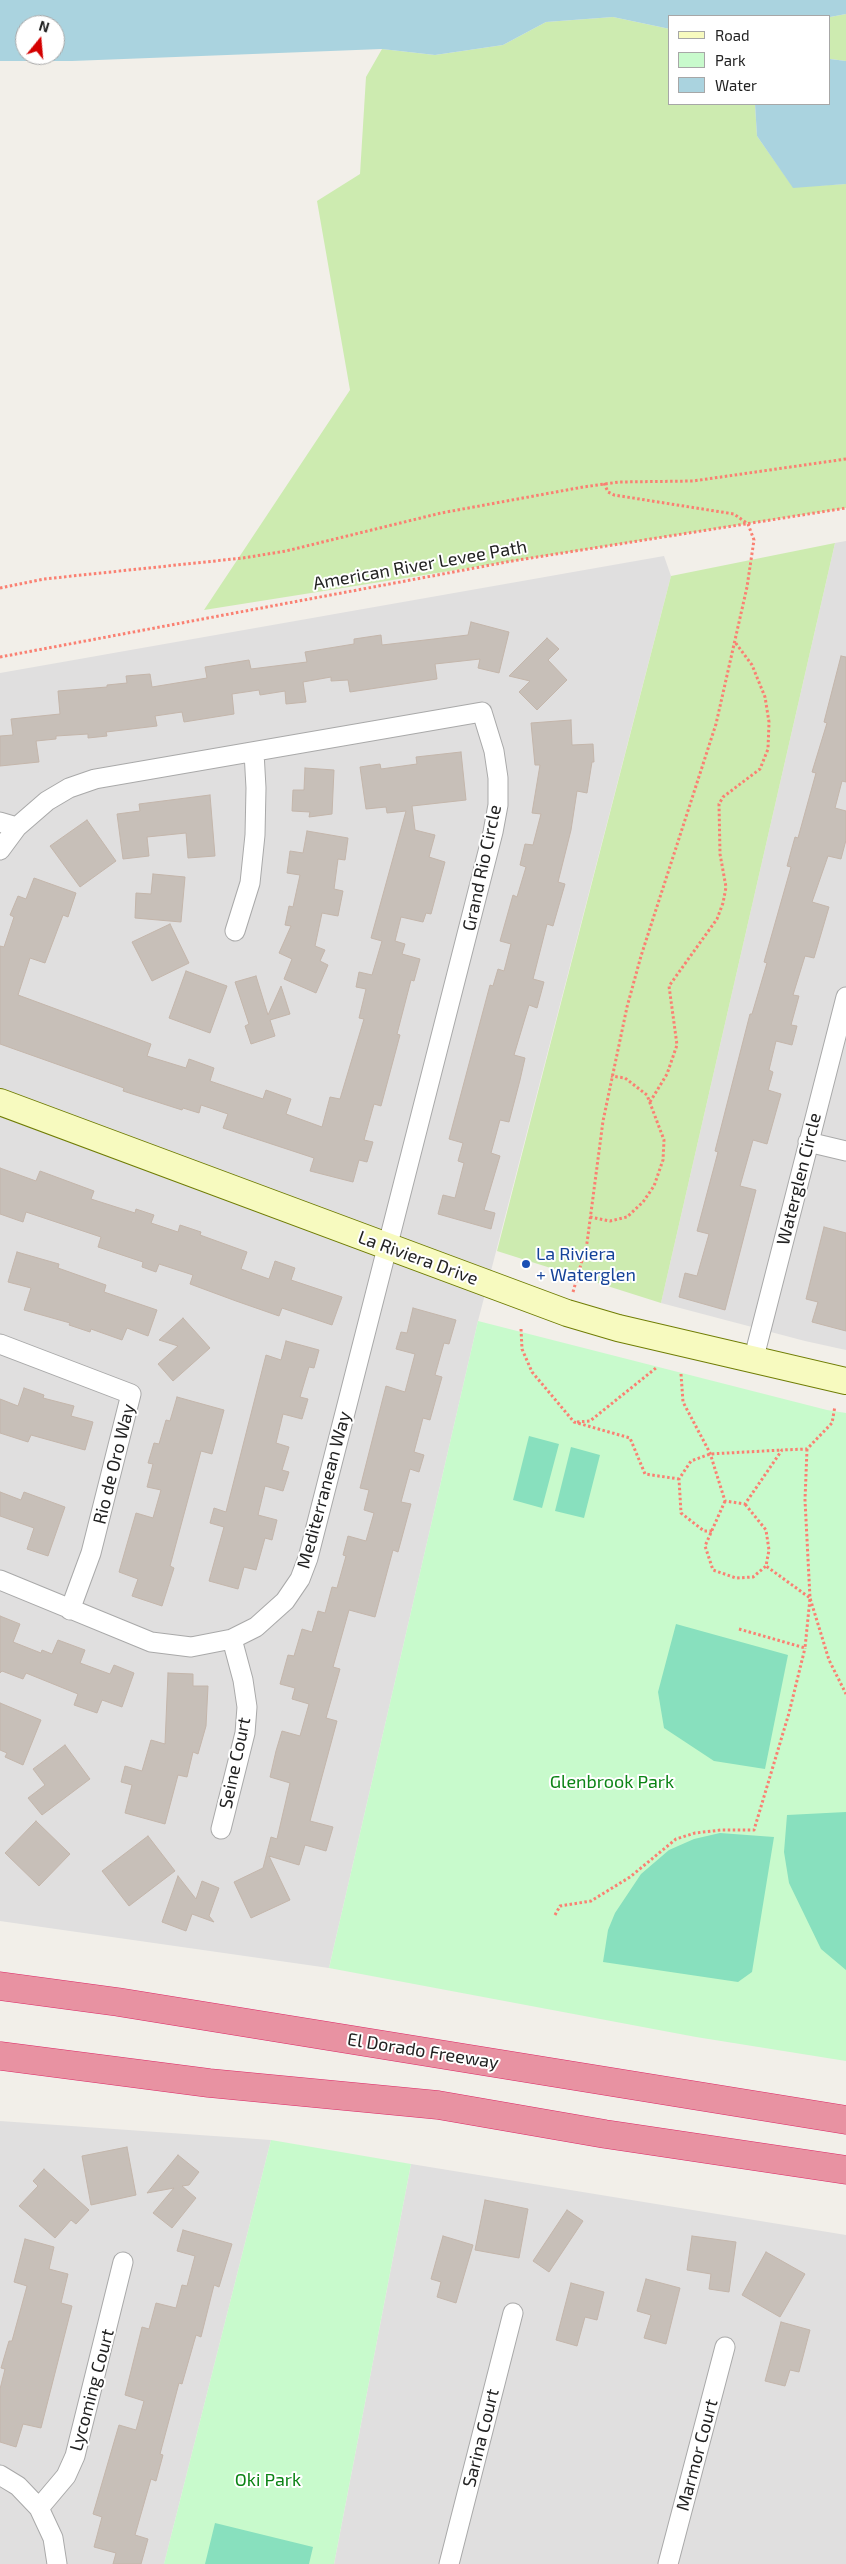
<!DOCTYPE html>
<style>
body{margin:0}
#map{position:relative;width:846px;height:2564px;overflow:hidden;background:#f2efe9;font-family:"Exo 2",sans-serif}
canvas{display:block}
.legend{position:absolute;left:668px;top:15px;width:162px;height:90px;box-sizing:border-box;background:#fff;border:1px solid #a7a7a7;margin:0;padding:6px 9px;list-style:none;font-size:15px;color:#222}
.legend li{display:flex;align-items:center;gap:10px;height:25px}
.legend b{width:25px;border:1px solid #a7a7a7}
.north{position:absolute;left:15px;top:15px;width:50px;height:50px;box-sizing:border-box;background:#fff;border:1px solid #a7a7a7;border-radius:50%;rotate:17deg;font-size:14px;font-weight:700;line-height:20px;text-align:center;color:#222}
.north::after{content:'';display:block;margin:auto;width:18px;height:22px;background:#d40000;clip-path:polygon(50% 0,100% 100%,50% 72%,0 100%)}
</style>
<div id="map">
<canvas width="846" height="2564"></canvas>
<ul class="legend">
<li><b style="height:6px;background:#f7fabf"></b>Road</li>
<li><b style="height:14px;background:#c8facc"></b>Park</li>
<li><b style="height:14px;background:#aad3df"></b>Water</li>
</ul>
<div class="north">N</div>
</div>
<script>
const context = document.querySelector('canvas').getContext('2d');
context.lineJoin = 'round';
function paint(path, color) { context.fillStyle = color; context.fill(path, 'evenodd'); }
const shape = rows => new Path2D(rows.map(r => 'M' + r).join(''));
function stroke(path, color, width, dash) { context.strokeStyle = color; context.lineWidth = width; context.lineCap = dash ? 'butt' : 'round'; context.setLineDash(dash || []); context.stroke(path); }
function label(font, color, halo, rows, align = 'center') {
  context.font = font + ' "Exo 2",sans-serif'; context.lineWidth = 4; context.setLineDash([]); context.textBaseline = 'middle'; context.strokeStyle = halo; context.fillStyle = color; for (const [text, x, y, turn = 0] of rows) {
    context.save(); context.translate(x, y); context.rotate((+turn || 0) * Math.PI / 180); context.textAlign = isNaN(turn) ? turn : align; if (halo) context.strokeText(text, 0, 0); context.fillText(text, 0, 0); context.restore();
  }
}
paint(shape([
 [846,541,846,1350,805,1341,661,1303,835,543],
 [664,556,671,576,478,1321,329,1968,0,1921,0,673],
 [0,2121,271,2140,164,2564,0,2564],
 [411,2164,846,2235,846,2564,334,2564]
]), '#e0dfdf');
paint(shape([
 [846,14,846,61,830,59,830,17],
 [613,17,670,29,670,104,755,104,757,136,793,187,846,184,846,508,204,610,350,390,317,201,360,174,366,77,382,49,435,55,503,45,546,22],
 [835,543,661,1303,497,1251,671,576]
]), '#cdebb0');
paint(shape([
 [478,1321,827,1410,846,1413,846,2061,696,2037,329,1968],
 [271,2140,411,2164,334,2564,164,2564]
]), '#c8facc');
paint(shape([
 [529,1436,559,1444,542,1508,513,1500],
 [571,1447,600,1455,584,1518,555,1511],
 [676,1624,788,1655,765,1769,714,1761,664,1728,658,1692],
 [846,1812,846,1970,821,1949,789,1883,784,1852,787,1815],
 [720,1833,774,1837,752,1972,738,1982,603,1962,608,1930,615,1913,641,1874,669,1850,694,1839],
 [215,2523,313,2547,309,2564,205,2564]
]), '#88e0be');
paint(shape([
 [0,0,846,0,846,14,830,17,670,16,670,29,613,17,546,22,503,45,435,55,382,49,72,61,0,61],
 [25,25,55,25,55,55,25,55],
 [830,59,846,61,846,184,793,188,757,136,755,104,830,104]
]), '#aad3df');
const building = shape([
 [471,622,509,632,499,673,478,668,480,659,435,664,437,679,350,692,348,680,331,681,331,677,303,682,306,702,286,704,285,691,260,695,259,690,232,694,234,714,184,722,182,712,155,716,157,726,106,732,107,736,88,738,88,734,56,736,56,739,36,741,39,762,0,766,0,736,13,735,11,719,60,714,58,691,107,687,107,685,127,683,126,676,150,674,152,687,207,678,205,667,249,660,251,669,307,662,305,652,354,644,354,639,381,635,382,645,468,635,471,622],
 [547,638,559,649,548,660,567,680,537,710,519,692,530,681,509,676,547,638],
 [841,656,846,657,846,782,842,781,835,808,846,811,846,840,841,859,828,856,812,902,829,907,814,958,805,956,793,995,799,996,791,1025,797,1026,792,1045,776,1041,769,1070,773,1072,768,1090,781,1094,767,1144,753,1140,740,1186,756,1190,725,1310,679,1297,685,1273,697,1276,709,1234,697,1231,718,1152,715,1151,750,1014,752,1014,767,963,764,962,791,867,787,866,795,837,798,838,816,773,812,772,827,723,824,722,841,656],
 [571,720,572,745,593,744,594,762,592,762,587,793,577,791,571,830,558,882,565,884,553,926,547,924,533,979,544,982,537,1008,529,1005,514,1055,525,1058,520,1080,509,1122,500,1120,491,1153,500,1156,484,1210,495,1213,491,1229,438,1214,443,1195,455,1198,464,1163,458,1161,463,1143,449,1139,490,985,493,986,498,969,504,971,511,944,500,941,513,895,517,897,526,867,520,865,525,844,533,845,541,814,532,813,540,765,535,765,531,723,571,720],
 [461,752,466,800,412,806,415,830,435,835,429,857,445,862,431,914,426,913,423,922,401,917,395,941,405,944,402,954,420,959,414,981,411,980,397,1034,400,1035,381,1106,374,1104,364,1140,373,1142,367,1162,359,1160,353,1182,310,1171,314,1158,223,1128,228,1114,201,1105,199,1113,183,1108,182,1110,123,1091,124,1088,0,1044,0,946,4,947,14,917,10,915,18,896,26,899,34,878,76,893,68,917,63,915,45,963,30,958,18,995,151,1044,147,1056,186,1068,189,1059,214,1068,210,1081,263,1099,266,1090,291,1099,286,1114,322,1127,330,1097,340,1099,364,1019,359,1018,366,989,356,987,359,972,372,975,382,941,371,938,406,811,387,813,386,807,366,809,360,767,380,764,381,769,417,764,416,757,461,752],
 [305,768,334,770,332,814,309,817,310,812,292,811,293,790,304,790,305,768],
 [210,795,215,856,188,858,186,833,147,837,149,856,123,859,117,814,140,811,139,804,210,795],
 [87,820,116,861,80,887,50,846,87,820],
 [307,831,348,838,345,860,338,859,334,889,343,891,338,916,322,913,315,946,325,950,320,961,328,965,316,993,284,979,292,959,279,953,291,926,285,925,289,906,293,907,300,875,287,873,290,851,303,853,307,831],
 [153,874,185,877,181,922,135,918,136,893,151,894,153,874],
 [170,924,189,963,152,981,132,942,170,924],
 [186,971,227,986,210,1033,169,1018,186,971],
 [256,976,268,1015,281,986,290,1014,270,1020,275,1036,251,1044,245,1026,249,1024,235,982,256,976],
 [0,1168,36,1181,40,1171,94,1191,91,1199,135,1213,136,1209,154,1215,151,1223,178,1232,180,1225,201,1232,200,1235,247,1252,241,1269,269,1279,275,1261,295,1268,291,1280,342,1297,332,1325,282,1308,279,1316,236,1301,190,1284,193,1275,159,1264,156,1272,142,1267,143,1262,98,1247,101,1237,26,1212,23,1222,0,1214,0,1168],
 [824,1227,846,1233,846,1331,812,1322,818,1302,806,1299,824,1227],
 [17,1252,59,1264,58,1268,106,1285,104,1292,157,1310,148,1336,127,1328,122,1340,91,1329,90,1332,69,1325,70,1323,24,1310,31,1288,8,1282,17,1252],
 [413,1308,456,1320,449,1344,444,1343,435,1375,442,1377,430,1420,423,1418,414,1452,424,1455,419,1472,410,1469,401,1502,411,1504,398,1552,393,1550,375,1617,349,1610,333,1667,340,1669,326,1718,337,1721,310,1821,333,1827,326,1851,305,1845,299,1865,269,1856,290,1900,251,1918,234,1882,263,1868,271,1837,277,1839,290,1783,270,1777,276,1751,282,1731,300,1736,309,1704,292,1699,295,1688,280,1684,288,1655,294,1656,302,1629,312,1632,318,1611,325,1613,332,1587,337,1588,346,1556,343,1555,348,1536,366,1541,374,1513,364,1510,369,1490,360,1488,386,1386,405,1392,415,1354,396,1349,401,1332,407,1333,413,1308],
 [183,1318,210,1348,173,1381,158,1364,178,1346,159,1340,183,1318],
 [286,1341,319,1350,314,1368,309,1367,300,1397,308,1399,302,1419,283,1414,276,1443,289,1447,282,1470,289,1472,283,1491,265,1486,258,1515,277,1520,272,1540,265,1538,256,1570,244,1567,238,1589,209,1581,224,1527,210,1523,214,1508,226,1512,266,1355,281,1360,286,1341],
 [24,1388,44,1395,43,1398,74,1406,71,1416,93,1422,85,1450,31,1435,28,1442,0,1433,0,1399,18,1406,24,1388],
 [177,1397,224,1410,212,1454,201,1451,170,1566,174,1568,162,1606,132,1596,138,1579,119,1572,136,1513,153,1518,161,1490,147,1487,153,1464,148,1463,154,1443,159,1444,166,1420,170,1421,177,1397],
 [0,1492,21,1500,24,1492,65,1507,48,1556,27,1549,34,1528,0,1516,0,1492],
 [0,1616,20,1624,13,1642,41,1653,42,1650,52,1654,58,1640,85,1650,80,1663,110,1674,114,1665,134,1673,122,1707,102,1700,97,1713,74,1705,78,1694,26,1673,23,1679,2,1671,0,1673,0,1616],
 [168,1673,193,1674,193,1686,208,1686,206,1726,198,1754,193,1752,187,1777,178,1775,165,1824,125,1813,132,1785,121,1782,125,1766,142,1771,151,1740,165,1744,168,1673],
 [0,1703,41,1720,23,1765,5,1757,7,1753,0,1750,0,1703],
 [65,1745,90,1779,42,1815,28,1798,45,1785,33,1769,65,1745],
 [36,1821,70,1854,39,1886,5,1853,36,1821],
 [148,1836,175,1871,129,1906,102,1871,148,1836],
 [178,1876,196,1899,202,1881,219,1888,209,1916,214,1922,192,1914,186,1931,162,1922,178,1876],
 [127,2147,136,2195,91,2205,82,2156,127,2147],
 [178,2155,199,2172,189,2185,182,2186,196,2198,172,2228,153,2213,174,2188,147,2193,178,2155],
 [44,2169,89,2210,76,2224,71,2220,55,2238,19,2206,38,2186,33,2181,44,2169],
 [485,2200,528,2209,519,2258,475,2250,485,2200],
 [567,2210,583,2221,549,2272,533,2261,567,2210],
 [183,2230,232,2244,219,2287,214,2285,201,2337,196,2335,182,2384,179,2383,160,2454,163,2455,156,2481,151,2479,135,2535,148,2539,141,2564,113,2564,116,2553,94,2547,102,2517,93,2514,119,2425,136,2430,144,2401,125,2395,142,2327,149,2329,156,2303,176,2308,182,2285,187,2286,195,2256,177,2251,183,2230],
 [443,2236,473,2245,456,2303,437,2297,441,2282,431,2279,443,2236],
 [692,2236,736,2242,729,2292,709,2289,711,2274,687,2270,692,2236],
 [25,2239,54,2247,49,2269,68,2274,61,2303,72,2306,41,2428,23,2424,16,2447,0,2442,0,2389,5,2369,1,2368,9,2341,12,2341,27,2286,14,2282,25,2239],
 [766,2252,805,2274,780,2317,742,2295,766,2252],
 [646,2279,680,2288,666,2344,644,2338,651,2315,637,2311,646,2279],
 [571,2283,604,2292,597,2320,585,2317,577,2346,556,2340,571,2283],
 [781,2322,810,2330,799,2372,790,2370,785,2386,765,2381,781,2322]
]);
paint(building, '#c7bfb8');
stroke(building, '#c4b6ab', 1);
const street = shape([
 [0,822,17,827,47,801,69,788,95,779,482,712,494,751,498,778,498,805,493,832,308,1558,300,1579,285,1601,256,1627,232,1639,191,1647,151,1642,0,1580],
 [0,850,17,827],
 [235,931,250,883,255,835,256,788,254,752],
 [808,1142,846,1151],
 [0,1344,131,1394,91,1553,70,1610],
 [753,1361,846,997],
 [221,1829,245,1733,247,1707,243,1680,232,1639],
 [0,2475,18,2486,39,2508,53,2538,57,2564],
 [39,2508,66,2476,75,2456,123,2262],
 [449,2564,513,2313],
 [668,2564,725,2347]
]);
const secondary = shape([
 [0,1102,567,1313,618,1328,846,1381]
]);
const highway = shape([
 [0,1986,118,2002,846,2120],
 [0,2056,209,2083,438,2105,605,2134,846,2170]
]);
stroke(street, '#a9a9a9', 21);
stroke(secondary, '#707d05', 28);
stroke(highway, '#dc2a67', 29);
stroke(shape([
 [0,588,44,579,243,558,286,551,441,513,583,487,619,482,693,481,846,459],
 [0,657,512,561,846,508],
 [650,1102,667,1074,677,1045,669,986,717,919,723,903,726,887,720,854,719,804,723,797,760,769,768,749,769,722,765,697,752,665,735,642],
 [590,1217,610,1221,627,1217,643,1202,654,1186,663,1160,664,1140,647,1095,625,1078,611,1076],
 [573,1292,587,1243,603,1121,627,1007,641,956,716,724,747,587,754,540,748,524,734,514,614,495,608,492,604,483],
 [521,1329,522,1349,532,1372,574,1422,630,1438,645,1474,679,1479],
 [681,1374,683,1402,710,1453,725,1501,745,1504,782,1450,807,1449,832,1423,835,1406],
 [577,1422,590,1421,656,1368],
 [807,1449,805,1500,810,1598,829,1660,846,1694],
 [725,1501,705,1546,713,1570,736,1578,753,1577,766,1566,769,1550,766,1530,745,1504],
 [712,1531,704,1531,681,1513,679,1479,691,1461,710,1454,782,1450],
 [739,1629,805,1648,810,1598,766,1566],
 [555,1915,560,1906,591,1901,630,1877,676,1839,695,1833,721,1830,754,1830,789,1713,805,1648]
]), '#fa8072', 3, [2.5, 2.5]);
stroke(street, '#fff', 19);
stroke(secondary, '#f7fabf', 26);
stroke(highway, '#e892a2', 28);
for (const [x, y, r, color] of [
 [526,1264,5,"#1a4fb4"]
]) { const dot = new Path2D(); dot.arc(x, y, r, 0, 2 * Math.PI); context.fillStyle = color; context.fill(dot); stroke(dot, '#fff', 2); }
label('18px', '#222', '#fff', [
 ["American River Levee Path",420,565,-10],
 ["Grand Rio Circle",482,868,-78],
 ["Waterglen Circle",799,1179,-76],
 ["La Riviera Drive",418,1258,20],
 ["Rio de Oro Way",114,1464,-76],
 ["Mediterranean Way",324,1490,-75],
 ["Seine Court",235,1763,-78],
 ["El Dorado Freeway",423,2051,9],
 ["Lycoming Court",92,2390,-75],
 ["Sarina Court",481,2438,-76],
 ["Marmor Court",697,2455,-75]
]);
label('18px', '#164399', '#fff', [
 ["La Riviera",536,1254],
 ["+ Waterglen",536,1275]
], 'left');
label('18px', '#0c8416', '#fff', [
 ["Glenbrook Park",612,1782],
 ["Oki Park",268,2480]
]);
</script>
